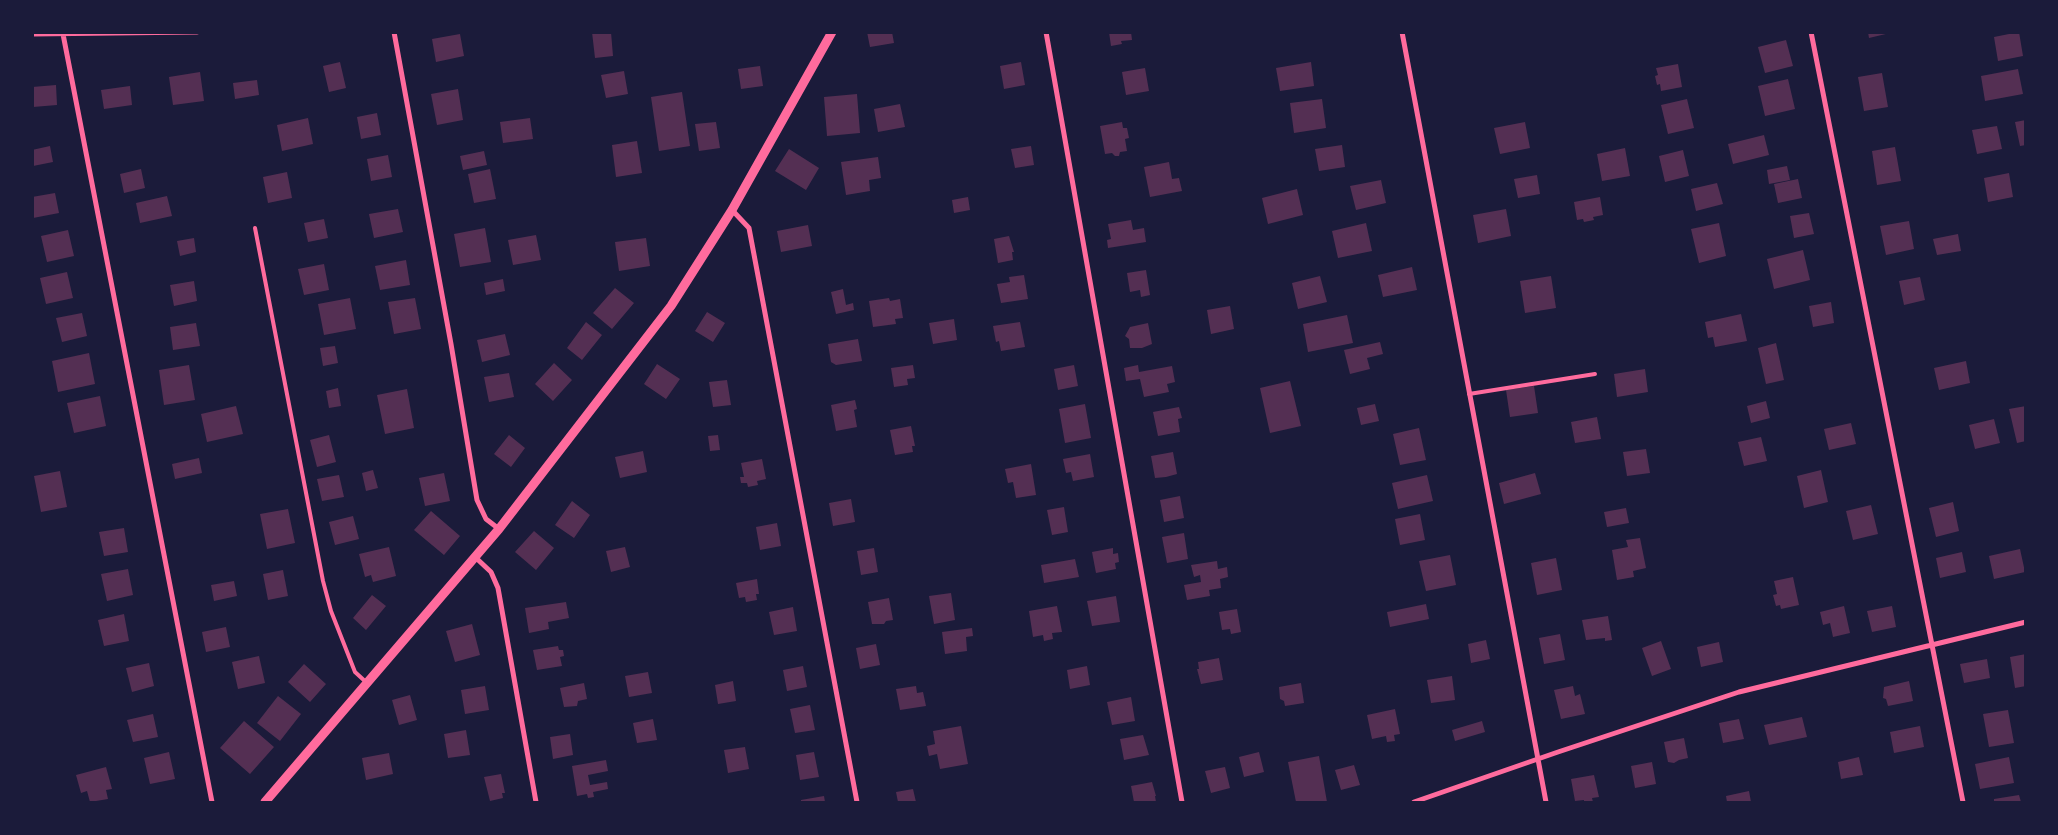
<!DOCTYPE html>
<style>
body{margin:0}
#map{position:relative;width:2058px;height:835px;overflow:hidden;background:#1b1b3a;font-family:Mulish,sans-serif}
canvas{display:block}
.frame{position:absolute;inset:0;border:34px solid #1b1b3a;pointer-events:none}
</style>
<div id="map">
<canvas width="2058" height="835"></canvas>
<div class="frame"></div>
</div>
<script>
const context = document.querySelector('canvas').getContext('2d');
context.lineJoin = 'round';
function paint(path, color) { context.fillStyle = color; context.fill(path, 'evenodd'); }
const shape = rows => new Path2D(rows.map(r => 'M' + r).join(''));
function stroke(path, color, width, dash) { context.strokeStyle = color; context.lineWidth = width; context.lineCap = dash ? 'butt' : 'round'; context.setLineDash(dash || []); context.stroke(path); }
paint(shape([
 [592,32,611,32,613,56,595,58],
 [867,32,892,32,894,43,870,47],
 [1109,32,1131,32,1132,40,1121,41,1122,44,1111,46],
 [1868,32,1889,32,1890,33,1869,38],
 [2019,32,2023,56,1998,61,1994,37],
 [460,34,464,56,436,62,432,39],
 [1786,40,1793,66,1765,73,1758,47],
 [340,62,346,88,329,92,323,66],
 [1021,62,1025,85,1004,89,1000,66],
 [1311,62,1314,86,1280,91,1276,68],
 [1678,64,1682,87,1661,91,1660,84,1657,85,1655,76,1658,75,1656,68],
 [760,66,763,86,741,89,738,69],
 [1145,68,1149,91,1126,95,1122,72],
 [2018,69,2023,94,1985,101,1981,76],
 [624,71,628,94,606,98,601,75],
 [200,72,204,101,173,105,169,77],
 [1882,73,1888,107,1864,111,1858,77],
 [1788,79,1795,109,1765,116,1758,86],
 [257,80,259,95,235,99,233,83],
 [56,85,57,105,33,107,32,87],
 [130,86,132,105,104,109,101,90],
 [458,89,463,120,437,125,431,94],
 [682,92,690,146,659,151,651,97],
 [857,94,860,133,827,136,824,97],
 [1322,99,1326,128,1294,133,1290,103],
 [1687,99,1694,128,1668,134,1661,105],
 [900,104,905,127,878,132,874,109],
 [377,113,381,135,361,139,357,117],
 [308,118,313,144,282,151,277,125],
 [530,118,533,139,503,143,500,122],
 [2026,120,2026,145,2020,146,2015,122],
 [716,122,720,148,699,151,695,124],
 [1122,122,1123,128,1127,128,1129,138,1125,139,1127,151,1120,152,1119,156,1115,156,1112,153,1105,154,1100,126],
 [1525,122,1530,148,1500,154,1494,128],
 [1997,126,2002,149,1977,154,1972,130],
 [1764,135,1769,155,1733,164,1728,144],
 [637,141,642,173,616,177,612,145],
 [1342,145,1345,167,1319,171,1315,149],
 [50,146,53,162,33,166,32,150],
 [1031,146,1034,165,1015,168,1011,149],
 [1895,147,1901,181,1877,185,1872,151],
 [1625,148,1630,176,1602,181,1597,154],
 [789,149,819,168,806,190,775,171],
 [1683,150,1689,176,1665,182,1659,156],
 [484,151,487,165,463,170,460,156],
 [388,155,392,177,371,181,367,159],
 [878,157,881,178,869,180,870,191,846,195,841,162],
 [1169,162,1172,179,1179,178,1182,191,1150,197,1144,167],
 [1787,166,1790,180,1769,184,1767,170],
 [141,169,145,188,124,193,120,174],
 [490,169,496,199,474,203,468,174],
 [287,172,292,198,268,203,263,177],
 [2009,173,2013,197,1988,202,1984,178],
 [1537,175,1540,194,1518,198,1514,179],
 [1798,179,1802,198,1778,203,1774,184],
 [1381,180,1386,203,1356,210,1350,186],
 [1717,183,1723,204,1696,211,1691,189],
 [1297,189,1303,215,1268,224,1262,198],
 [55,193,59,213,33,218,32,197],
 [167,196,172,216,140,223,136,203],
 [968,197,970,210,954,213,952,200],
 [1600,197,1603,215,1593,217,1594,220,1584,222,1583,219,1577,220,1574,202],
 [398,209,403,232,374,238,369,214],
 [1506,209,1511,236,1478,243,1473,215],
 [1809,213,1814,234,1794,238,1790,216],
 [324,219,328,238,308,242,304,223],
 [1131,220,1133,230,1144,228,1146,242,1108,248,1107,240,1111,239,1108,224],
 [1909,221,1914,249,1886,255,1880,226],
 [1366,223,1372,251,1338,258,1332,231],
 [1719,223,1726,256,1699,263,1691,229],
 [808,225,812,246,781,252,777,231],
 [485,228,491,262,460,267,454,234],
 [68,230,74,256,47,262,41,236],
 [1958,234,1961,251,1937,255,1933,239],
 [536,235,541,260,513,265,508,240],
 [1009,236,1014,252,1012,252,1013,260,998,263,994,239],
 [194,238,196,252,180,256,177,241],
 [646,238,650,266,619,271,615,242],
 [1803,250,1810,280,1774,289,1767,259],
 [406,260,410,285,380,290,375,266],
 [324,264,329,290,304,295,298,269],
 [1412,267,1417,290,1383,297,1378,275],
 [1146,270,1150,295,1141,297,1140,290,1130,292,1127,273],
 [67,272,73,298,46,304,40,278],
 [1024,275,1028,299,1001,303,997,284,1010,282,1009,277],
 [1320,276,1327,302,1298,309,1292,283],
 [1551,276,1556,308,1525,313,1520,281],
 [1920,277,1925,300,1904,305,1899,281],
 [503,279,505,291,486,295,484,283],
 [194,281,197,301,174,306,170,285],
 [615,288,634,303,612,329,593,313],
 [843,289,846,305,853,303,854,310,836,314,831,292],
 [350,298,356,329,324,335,318,304],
 [415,298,421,329,394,334,388,302],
 [889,298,890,301,900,299,903,318,895,319,896,324,873,327,869,301],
 [1831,302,1834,323,1813,327,1809,306],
 [1230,306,1234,329,1211,334,1207,310],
 [707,312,725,323,713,342,695,331],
 [82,313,87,336,62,342,56,318],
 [1741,314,1747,341,1715,347,1713,337,1708,338,1705,322],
 [1347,315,1353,343,1308,352,1303,324],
 [954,319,957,340,933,344,929,323],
 [586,322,602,335,582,360,567,348],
 [1020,322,1025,347,1001,351,999,341,996,342,993,326],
 [196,323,200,346,173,350,170,327],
 [1148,323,1152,344,1142,348,1130,348,1129,339,1125,336,1130,327],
 [505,334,510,355,482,362,477,340],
 [858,339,862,361,836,365,831,362,828,344],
 [1380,342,1383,354,1367,358,1370,369,1350,374,1344,350],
 [1776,343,1784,380,1766,384,1758,348],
 [335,346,338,363,323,366,320,348],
 [89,353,95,384,58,392,52,361],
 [1966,361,1970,383,1939,390,1934,368],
 [554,363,572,380,553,401,535,384],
 [657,364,680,379,666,399,644,384],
 [189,365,195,400,164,405,159,370],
 [913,365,915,378,907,379,908,385,894,387,891,368],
 [1074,365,1078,386,1058,390,1054,369],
 [1138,365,1139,372,1172,366,1175,382,1167,384,1169,392,1144,397,1140,379,1126,381,1124,368],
 [1645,369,1648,392,1617,397,1614,374],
 [509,373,514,397,489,402,484,377],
 [727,380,731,405,713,407,709,382],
 [1290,381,1301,426,1270,433,1260,388],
 [1534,386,1538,413,1510,417,1506,390],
 [338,388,341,406,329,408,326,391],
 [407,389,414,428,385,434,377,395],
 [100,396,106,426,74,433,67,403],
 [855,400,857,409,854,410,857,427,836,431,831,405],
 [1766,401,1770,418,1751,423,1747,406],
 [1085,404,1091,438,1065,443,1059,409],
 [1375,404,1379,421,1361,425,1357,408],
 [236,406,243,434,207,442,201,414],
 [2026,406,2026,441,2017,443,2009,409],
 [1179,407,1182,418,1178,419,1180,432,1158,436,1153,412],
 [1597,417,1601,439,1575,443,1571,422],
 [1994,419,2000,443,1975,449,1969,425],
 [1851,423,1856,444,1829,450,1824,429],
 [911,426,915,446,912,446,913,452,895,455,890,430],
 [1419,428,1426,460,1400,465,1393,434],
 [329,435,336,462,317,467,310,440],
 [509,435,525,448,511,467,494,454],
 [718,435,720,450,710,451,708,436],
 [1761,437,1767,461,1744,466,1738,442],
 [1646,449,1650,473,1627,476,1623,452],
 [643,451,647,472,620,478,615,457],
 [1173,452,1177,474,1166,477,1155,478,1151,456],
 [1090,454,1094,477,1073,481,1071,472,1066,473,1063,459],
 [199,458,202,473,175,479,172,464],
 [762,459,766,479,757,481,758,485,748,487,747,483,741,483,740,477,744,477,741,463],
 [1031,464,1036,495,1016,498,1013,482,1008,483,1005,469],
 [373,470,378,488,366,491,362,473],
 [1821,470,1828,502,1804,508,1797,476],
 [60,471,67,507,41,512,34,476],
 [444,473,450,501,425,506,419,478],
 [1535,473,1541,494,1504,504,1499,483],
 [339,475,344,497,322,501,317,479],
 [1427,475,1433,501,1398,509,1392,483],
 [1180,496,1184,518,1164,522,1160,500],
 [851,499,855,522,833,526,829,503],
 [572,501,590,515,574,538,555,525],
 [1953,502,1959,531,1936,537,1929,508],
 [1871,505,1878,534,1853,540,1846,511],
 [1064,507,1068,532,1052,535,1047,510],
 [1626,508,1629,523,1607,527,1604,512],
 [288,509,295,543,267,549,260,514],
 [431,511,460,536,444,555,414,530],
 [1420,514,1425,540,1400,545,1395,519],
 [353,516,359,539,335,545,329,522],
 [777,523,781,546,760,550,756,527],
 [124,528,128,552,104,556,99,532],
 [534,531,554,548,536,570,515,552],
 [1184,533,1188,559,1167,563,1162,537],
 [1640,538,1646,568,1633,571,1634,577,1617,580,1612,550,1628,547,1626,540],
 [389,547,396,576,373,582,371,575,365,577,359,554],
 [625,547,630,567,611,572,606,551],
 [874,548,878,572,861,575,857,551],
 [1113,548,1113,554,1118,553,1119,562,1115,563,1116,569,1096,573,1092,552],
 [2020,549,2025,572,1994,579,1989,556],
 [1962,552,1966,572,1940,578,1936,558],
 [1450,555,1456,585,1426,591,1419,561],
 [1556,558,1562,590,1537,595,1531,563],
 [1075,559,1079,577,1044,583,1041,565],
 [1217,561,1218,569,1227,567,1228,577,1220,579,1221,588,1209,590,1210,596,1187,600,1184,585,1201,582,1200,575,1194,577,1191,565],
 [128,569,133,595,107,601,101,574],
 [283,570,288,596,268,600,263,574],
 [1793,577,1799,605,1781,609,1780,605,1776,606,1773,595,1777,594,1774,581],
 [757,579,759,594,756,594,757,600,746,602,745,597,739,598,736,583],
 [234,581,237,596,214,601,211,585],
 [951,593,955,620,934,624,929,596],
 [372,595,386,606,366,630,353,618],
 [1116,596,1120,622,1092,626,1087,601],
 [889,598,893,620,886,621,884,624,872,624,868,602],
 [566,602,569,618,548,622,549,629,529,633,525,608],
 [1426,604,1429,619,1390,627,1387,612],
 [1057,606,1062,632,1052,633,1053,639,1044,641,1043,635,1033,637,1029,611],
 [1844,606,1850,633,1833,637,1830,623,1823,625,1820,612],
 [1892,606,1896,627,1872,632,1867,611],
 [793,607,797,631,774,635,769,612],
 [1237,609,1241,632,1231,634,1230,629,1222,630,1219,612],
 [124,614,129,641,104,646,98,620],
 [1608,616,1612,640,1605,641,1605,638,1586,640,1582,620],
 [472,624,480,655,455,662,446,631],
 [226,627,230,647,206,652,202,632],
 [972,628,973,636,966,637,967,651,945,654,942,632],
 [1560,634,1565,660,1544,664,1539,638],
 [1486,640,1490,659,1471,663,1468,644],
 [1661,641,1671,669,1652,676,1642,648],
 [1719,642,1723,662,1701,667,1697,647],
 [876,644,880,665,860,669,856,648],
 [558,646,559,650,563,650,564,656,560,657,562,666,537,670,533,650],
 [2026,654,2026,686,2015,688,2010,657],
 [259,656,265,683,238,689,232,662],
 [1219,658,1223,680,1201,684,1197,669,1199,669,1198,662],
 [1987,659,1990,678,1964,683,1960,664],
 [149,663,154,686,132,692,126,668],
 [304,664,326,684,310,702,288,682],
 [803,666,807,687,787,691,783,670],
 [1087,666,1090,685,1070,689,1067,670],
 [648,672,652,693,629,697,625,676],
 [1452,676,1455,700,1431,703,1427,680],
 [733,681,736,701,718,704,715,685],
 [1909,681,1913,701,1888,706,1886,699,1883,698,1884,687],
 [584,683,587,699,578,701,577,706,564,707,560,688],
 [1301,683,1304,703,1285,706,1284,701,1280,699,1279,687],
 [485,686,489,710,465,714,461,690],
 [916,686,917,693,923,692,926,706,900,710,896,689],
 [1573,686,1575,696,1580,694,1585,714,1561,719,1554,690],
 [410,695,417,720,399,725,392,700],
 [278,696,301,714,280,741,257,723],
 [1131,697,1135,721,1112,725,1107,702],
 [810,705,815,730,795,733,790,709],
 [1395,709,1400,734,1394,735,1395,741,1387,742,1386,736,1372,739,1367,715],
 [2008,710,2014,743,1989,747,1983,714],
 [153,714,158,737,133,742,127,720],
 [1802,717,1807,737,1769,745,1764,725],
 [653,719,657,740,637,743,633,723],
 [1739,719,1744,739,1723,743,1719,723],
 [244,721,274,747,250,774,220,748],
 [1482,721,1485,732,1455,741,1452,730],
 [961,726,968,764,940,769,937,754,929,756,927,746,935,744,933,731],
 [1920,726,1924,747,1894,753,1890,732],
 [466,730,470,755,448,758,444,734],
 [570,734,573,755,553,759,550,737],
 [1143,735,1149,755,1124,760,1120,739],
 [1684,738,1688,758,1679,760,1674,763,1668,762,1664,742],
 [745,747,749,769,728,773,724,750],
 [169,752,175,779,150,784,144,758],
 [814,752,819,777,800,780,796,755],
 [1259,752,1264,772,1244,777,1239,757],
 [389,753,393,774,366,780,362,758],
 [1319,756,1327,802,1296,802,1288,762],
 [1859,757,1863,775,1841,779,1838,762],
 [2009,757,2014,783,1980,789,1975,764],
 [606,760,608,771,588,775,590,785,607,782,608,789,593,792,594,797,588,798,587,794,577,796,572,766],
 [1652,762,1656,784,1635,788,1631,766],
 [1354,765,1360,785,1341,790,1335,770],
 [106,767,112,789,106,790,108,799,90,802,87,791,81,793,76,775],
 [1225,767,1230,788,1211,793,1205,771],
 [501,774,505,793,502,793,503,798,490,801,484,777],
 [1594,775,1599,797,1592,798,1593,802,1584,802,1584,800,1575,801,1571,779],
 [1152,782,1156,796,1155,796,1156,802,1134,802,1131,786],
 [913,789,916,802,898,802,896,792],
 [1749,791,1751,802,1727,802,1726,796],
 [2019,795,2021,802,1994,802,1994,799],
 [824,796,825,802,801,802,801,800]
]), '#542f53');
stroke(shape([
 [255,228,323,581,331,611,355,672,367,683],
 [1469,394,1595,374]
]), '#ff6b9d', 4);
stroke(shape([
 [394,32,451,344,477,500,486,519,499,529],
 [1046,32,1182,802],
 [1402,32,1546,802],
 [1811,32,1963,802],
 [32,34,197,32],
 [63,34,212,802],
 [732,210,749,228,857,802],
 [475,557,491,572,498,588,536,802],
 [1414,802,1558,752,1739,692,2026,622]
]), '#ff6b9d', 5);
stroke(shape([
 [265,802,499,529,671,306,732,210,832,32]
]), '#ff6b9d', 9);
</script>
